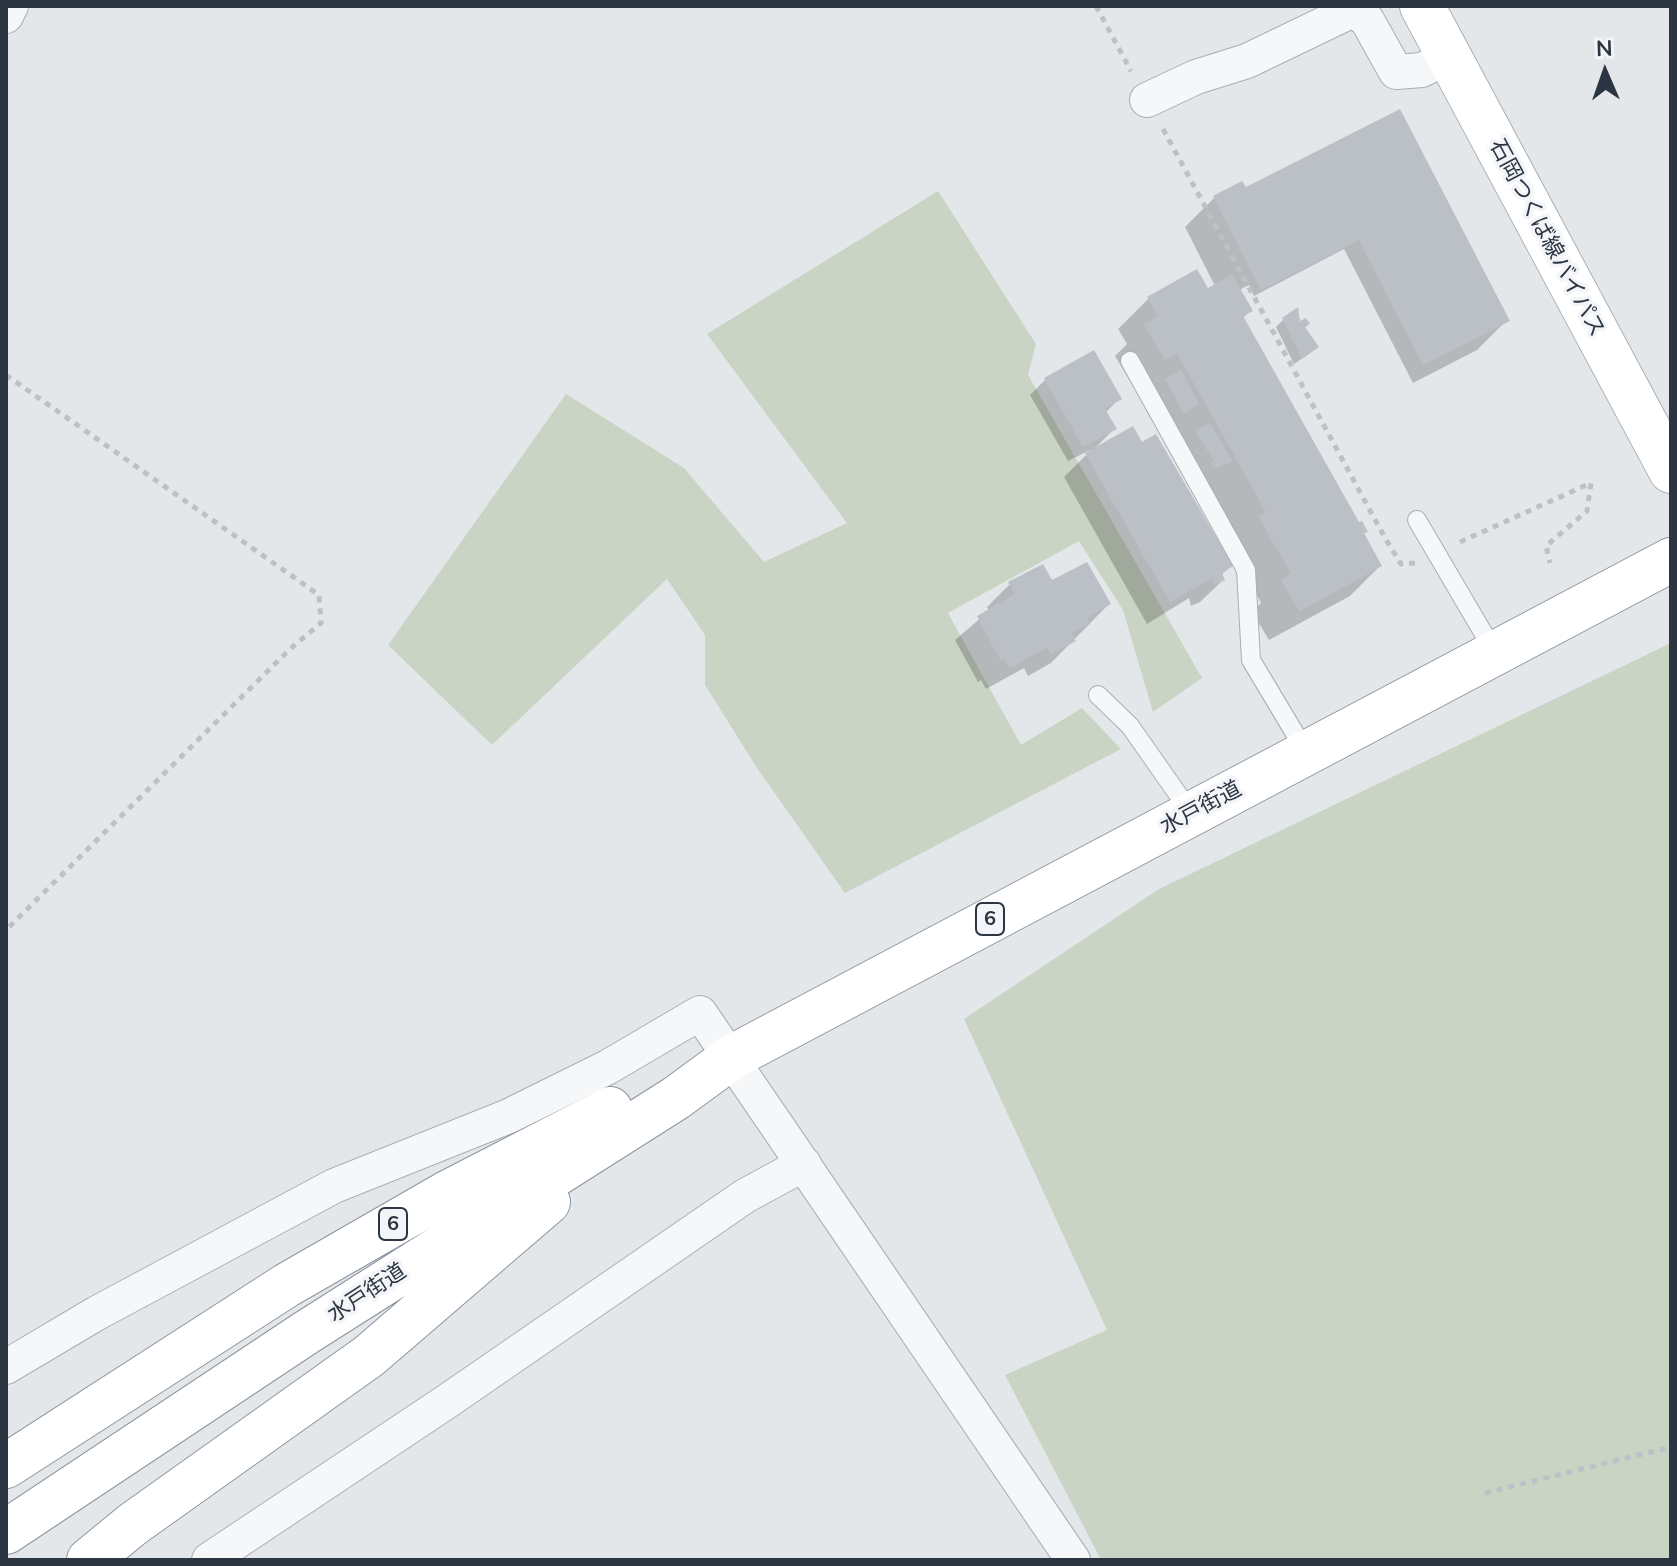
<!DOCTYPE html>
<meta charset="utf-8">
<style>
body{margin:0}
#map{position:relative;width:1677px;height:1566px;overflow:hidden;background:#e3e7ea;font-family:Mulish,sans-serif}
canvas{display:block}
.frame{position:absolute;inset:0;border:8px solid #2c3642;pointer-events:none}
.north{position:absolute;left:1565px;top:32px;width:80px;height:80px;-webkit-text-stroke:6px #f3f5f8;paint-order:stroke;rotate:358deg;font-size:22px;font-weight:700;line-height:32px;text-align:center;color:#2c3642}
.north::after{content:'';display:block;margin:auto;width:28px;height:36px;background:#2c3642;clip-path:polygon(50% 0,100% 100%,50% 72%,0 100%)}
</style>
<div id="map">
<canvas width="1677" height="1566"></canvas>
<div class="frame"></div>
<div class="north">N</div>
</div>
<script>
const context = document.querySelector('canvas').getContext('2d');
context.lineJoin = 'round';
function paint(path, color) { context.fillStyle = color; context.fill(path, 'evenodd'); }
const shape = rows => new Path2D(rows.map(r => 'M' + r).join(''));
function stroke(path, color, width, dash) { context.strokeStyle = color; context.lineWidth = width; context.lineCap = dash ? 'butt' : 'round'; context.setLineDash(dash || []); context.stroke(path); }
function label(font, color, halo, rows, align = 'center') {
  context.font = font + ' Mulish,"Noto Sans JP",sans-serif'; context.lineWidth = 7; context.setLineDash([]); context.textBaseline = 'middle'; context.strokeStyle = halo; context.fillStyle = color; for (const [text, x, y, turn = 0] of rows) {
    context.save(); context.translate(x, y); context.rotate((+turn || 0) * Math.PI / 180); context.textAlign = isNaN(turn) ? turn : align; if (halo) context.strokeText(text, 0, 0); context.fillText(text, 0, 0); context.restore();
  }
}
paint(shape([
 [938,191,1036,344,1028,375,1202,678,1153,712,1123,610,1079,541,948,613,1021,745,1082,708,1121,749,845,893,757,768,705,685,705,635,667,579,492,745,388,645,566,394,684,468,764,562,847,523,707,334],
 [1671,643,1671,1560,1101,1560,1005,1375,1107,1330,964,1019,1159,889]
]), '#cad4c5');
paint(shape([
 [1399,111,1507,320,1477,350,1413,383,1344,249,1254,296,1249,285,1239,290,1250,311,1242,319,1380,566,1350,596,1269,640,1252,612,1261,603,1147,381,1134,388,1115,356,1127,344,1118,329,1148,299,1207,291,1215,286,1185,227,1215,197,1245,190],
 [1283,320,1303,328,1310,353,1294,364,1276,327],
 [1045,380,1119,399,1105,413,1114,429,1095,448,1231,566,1221,575,1223,580,1200,602,1191,606,1189,598,1147,624,1064,477,1092,449,1068,461,1030,395],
 [1051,582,1109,604,1051,663,1028,676,1024,668,986,689,981,680,978,682,955,640,989,611,987,607,1010,584]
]), '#0003');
paint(shape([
 [1400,109,1510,321,1423,365,1359,240,1261,290,1213,196,1242,181,1246,187],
 [1197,269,1208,288,1232,274,1253,311,1243,316,1359,522,1362,521,1368,532,1364,533,1382,566,1300,611,1281,580,1291,574,1258,516,1266,512,1177,353,1165,360,1144,325,1158,316,1147,297],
 [1298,307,1300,321,1306,318,1310,324,1305,327,1319,347,1302,359,1282,318],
 [1094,350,1122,399,1105,409,1117,429,1083,447,1044,378],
 [1181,370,1199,404,1184,413,1165,379],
 [1210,423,1232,461,1214,469,1211,462,1214,461,1195,431],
 [1133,426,1142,442,1156,434,1233,566,1222,573,1225,580,1213,585,1212,578,1170,602,1085,453],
 [1087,562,1111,604,1087,618,1090,624,1071,633,1076,641,1051,654,1047,647,1010,668,1004,659,1001,661,977,616,1015,594,1008,582,1043,564,1052,580]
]), '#bbc0c7');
const lane = shape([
 [1130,361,1246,570,1251,660,1306,752],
 [1417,520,1495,653],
 [1098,695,1130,726,1191,813]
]);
const street = shape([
 [6,16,11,6],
 [1147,100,1196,77,1247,61,1353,10,1367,20,1396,72,1422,70,1449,56],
 [6,1367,97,1313,334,1186,509,1116,608,1067,700,1013,1073,1560],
 [209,1560,446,1402,745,1196,804,1164]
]);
const secondary = shape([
 [1422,6,1671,471]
]);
const highway = shape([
 [6,1466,287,1285,447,1193,610,1109],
 [6,1532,307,1332,676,1098,732,1057,1671,560],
 [89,1560,133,1524,369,1356,548,1202]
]);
stroke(lane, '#a8aeb4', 20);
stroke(street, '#a8aeb4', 36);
stroke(secondary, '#a8aeb4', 46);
stroke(highway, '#8c95a0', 46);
stroke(shape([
 [1096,6,1131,71],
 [1163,129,1385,538,1401,564,1415,563],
 [6,375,319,595,321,623,290,649,6,930],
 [1460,542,1591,483,1587,511,1546,546,1550,563],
 [1485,1493,1671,1447]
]), '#bdc1c6', 5, [6, 6]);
stroke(lane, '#f6f7f9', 18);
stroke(street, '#f6f7f9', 34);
stroke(secondary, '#fff', 44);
stroke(highway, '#fff', 44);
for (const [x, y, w] of [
 [990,919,28],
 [393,1224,28]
]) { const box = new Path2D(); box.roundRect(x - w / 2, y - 16, w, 32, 6); context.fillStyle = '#f3f5f8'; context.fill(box); stroke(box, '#2c3642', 2); }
label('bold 20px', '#2c3642', null, [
 ["6",990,919],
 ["6",393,1224]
]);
label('22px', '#2c3642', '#f3f5f8', [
 ["石岡つくば線バイパス",1547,238,62],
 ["水戸街道",1201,808,-28],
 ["水戸街道",367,1293,-33]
]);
</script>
